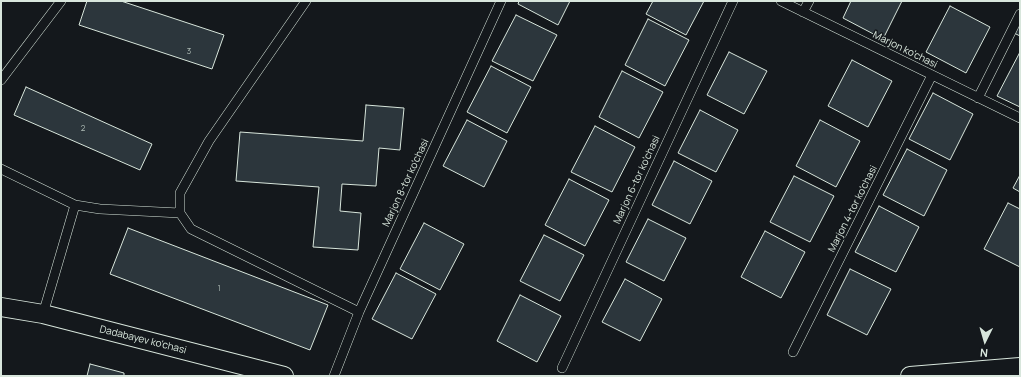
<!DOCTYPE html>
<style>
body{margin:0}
#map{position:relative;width:1021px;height:377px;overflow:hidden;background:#14181c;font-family:Manrope,sans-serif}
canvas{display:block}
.frame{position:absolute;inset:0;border:2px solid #d8e6dc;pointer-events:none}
.north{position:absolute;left:965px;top:321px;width:40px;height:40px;-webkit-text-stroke:3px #14181c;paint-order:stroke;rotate:185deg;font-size:11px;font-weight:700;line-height:16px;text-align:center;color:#d8e6dc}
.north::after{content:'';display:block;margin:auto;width:14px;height:18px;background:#d8e6dc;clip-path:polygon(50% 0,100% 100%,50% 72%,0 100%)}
</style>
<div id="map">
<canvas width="1021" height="377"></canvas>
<div class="frame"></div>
<div class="north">N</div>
</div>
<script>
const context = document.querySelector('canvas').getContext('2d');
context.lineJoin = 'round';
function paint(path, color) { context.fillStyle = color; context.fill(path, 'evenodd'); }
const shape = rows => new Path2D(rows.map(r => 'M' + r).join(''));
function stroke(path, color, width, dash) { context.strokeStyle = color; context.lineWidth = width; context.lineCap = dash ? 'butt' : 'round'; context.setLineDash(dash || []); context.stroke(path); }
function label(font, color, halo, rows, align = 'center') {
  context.font = font + ' Manrope,sans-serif'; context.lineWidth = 3; context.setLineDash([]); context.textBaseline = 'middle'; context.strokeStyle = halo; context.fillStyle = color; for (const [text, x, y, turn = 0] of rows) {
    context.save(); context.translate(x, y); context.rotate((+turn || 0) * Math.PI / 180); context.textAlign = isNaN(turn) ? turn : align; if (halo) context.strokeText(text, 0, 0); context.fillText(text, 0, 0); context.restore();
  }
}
const building = shape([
 [87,1,121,1,224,35,212,69,79,25,87,1],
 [519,1,570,1,558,25,518,4,519,1],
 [653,1,704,1,686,35,646,14,653,1],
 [851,1,902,1,883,39,843,18,851,1],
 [950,6,990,27,966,73,926,52,950,6],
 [516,15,557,35,533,81,492,61,516,15],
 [648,19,689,40,665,86,625,65,648,19],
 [1020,22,1020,36,1014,33,1020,22],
 [729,52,767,71,744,114,707,95,729,52],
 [1020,52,1020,107,997,96,1020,52],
 [852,60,892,81,868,127,828,106,852,60],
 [491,66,531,87,507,133,467,112,491,66],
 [622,71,663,92,639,138,599,117,622,71],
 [26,87,152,144,140,170,14,115,26,87],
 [933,93,973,114,950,160,909,139,933,93],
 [366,105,404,108,400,150,379,148,376,186,342,184,340,211,361,213,358,250,313,247,319,187,236,181,240,132,363,141,366,105],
 [700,110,738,130,716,172,678,153,700,110],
 [467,120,507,141,484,187,443,166,467,120],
 [820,120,860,141,836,187,796,166,820,120],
 [595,126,635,147,612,192,571,172,595,126],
 [907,149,947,170,924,216,883,195,907,149],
 [674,161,712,181,690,224,652,205,674,161],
 [1020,175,1020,192,1013,188,1020,175],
 [794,176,834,196,810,242,770,222,794,176],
 [569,179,609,200,585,246,545,225,569,179],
 [1008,203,1020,209,1020,267,984,249,1008,203],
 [879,206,919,227,896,272,855,252,879,206],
 [648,219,686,238,664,281,626,262,648,219],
 [424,223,464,244,440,290,400,269,424,223],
 [128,228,328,305,310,350,110,274,128,228],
 [765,231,805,252,781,298,741,277,765,231],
 [544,235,584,255,560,301,520,281,544,235],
 [850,269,891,289,867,335,827,315,850,269],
 [396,273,436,294,412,339,372,319,396,273],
 [625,279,662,299,640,341,602,322,625,279],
 [520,295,561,316,537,362,497,341,520,295],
 [90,364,124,373,124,376,87,376,90,364]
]);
paint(building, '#2c363c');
stroke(building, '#d8e6dc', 1);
const lane = shape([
 [306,1,209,141,180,193,180,213,191,229,359,312],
 [781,1,1020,118],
 [803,12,809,1],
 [1,80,61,1],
 [978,98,1020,14],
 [1,169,75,205,43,314],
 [75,205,100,209,180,213],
 [793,352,932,75],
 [562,368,733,1],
 [334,376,359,312,501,1]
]);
const street = shape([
 [1,307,43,314,284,376],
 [910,376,1020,367]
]);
stroke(lane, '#d8e6dc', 10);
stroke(street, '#d8e6dc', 20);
stroke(lane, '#14181c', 9);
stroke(street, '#14181c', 18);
label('8px', '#adbab4', null, [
 ["3",189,52],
 ["2",83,129],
 ["1",219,289]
]);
label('10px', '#d8e6dc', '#14181c', [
 ["Marjon ko'chasi",905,50,26],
 ["Marjon 6-tor ko'chasi",637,180,-65],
 ["Marjon 8-tor ko'chasi",406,183,-65],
 ["Marjon 4-tor ko'chasi",853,209,-63],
 ["Dadabayev ko'chasi",143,340,14]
]);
</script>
